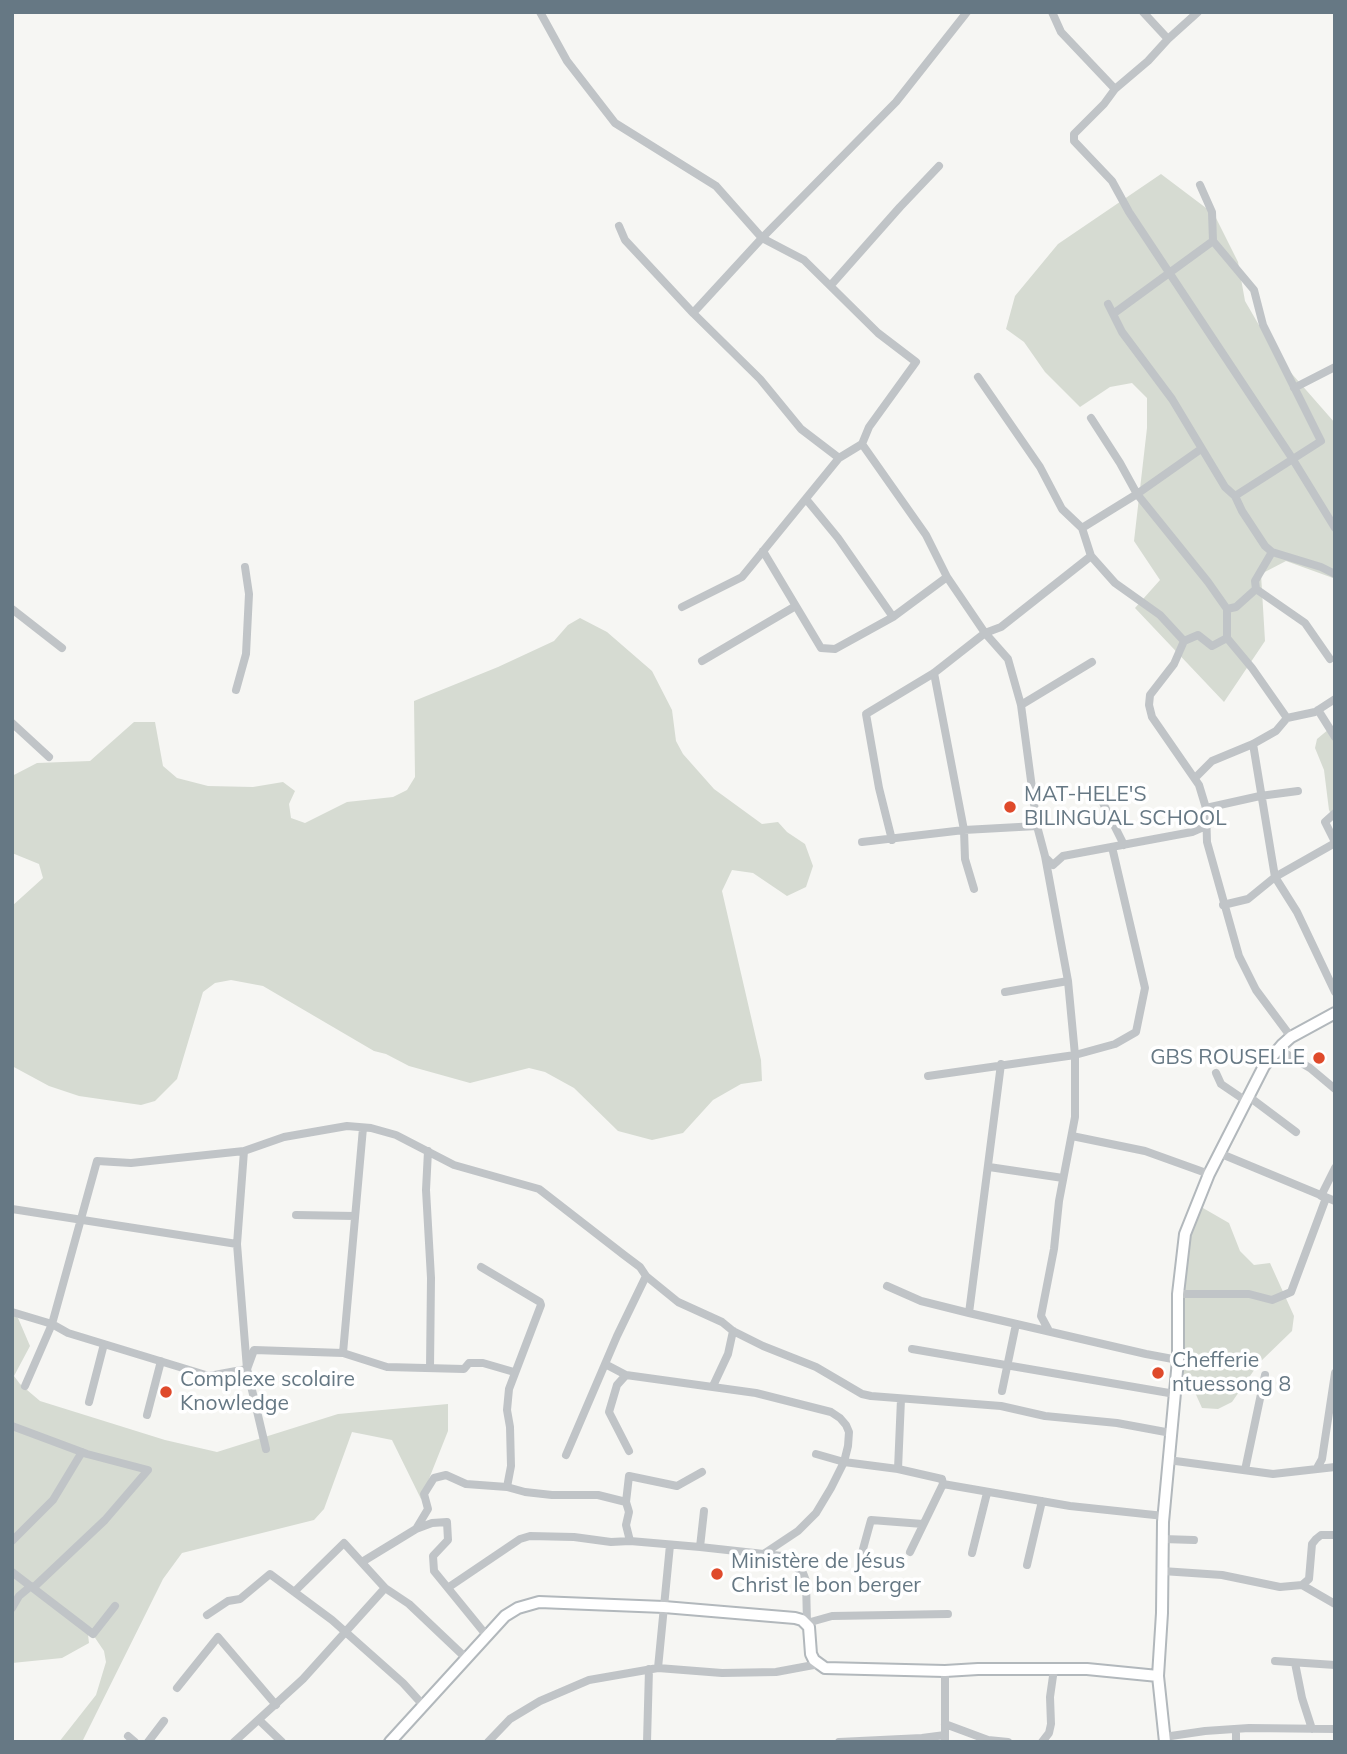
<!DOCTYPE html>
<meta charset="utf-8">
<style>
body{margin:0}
#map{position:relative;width:1347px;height:1754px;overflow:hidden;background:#f6f6f3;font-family:Mulish,sans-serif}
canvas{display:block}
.frame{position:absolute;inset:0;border:14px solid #667884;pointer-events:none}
</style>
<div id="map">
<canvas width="1347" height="1754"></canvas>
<div class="frame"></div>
</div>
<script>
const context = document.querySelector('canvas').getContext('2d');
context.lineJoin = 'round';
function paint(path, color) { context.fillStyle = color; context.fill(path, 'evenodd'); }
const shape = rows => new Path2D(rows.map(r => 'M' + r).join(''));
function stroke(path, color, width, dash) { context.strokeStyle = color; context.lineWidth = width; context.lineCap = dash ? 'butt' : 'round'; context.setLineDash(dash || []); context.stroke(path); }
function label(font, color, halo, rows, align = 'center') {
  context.font = font + ' Mulish,sans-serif'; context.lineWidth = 7; context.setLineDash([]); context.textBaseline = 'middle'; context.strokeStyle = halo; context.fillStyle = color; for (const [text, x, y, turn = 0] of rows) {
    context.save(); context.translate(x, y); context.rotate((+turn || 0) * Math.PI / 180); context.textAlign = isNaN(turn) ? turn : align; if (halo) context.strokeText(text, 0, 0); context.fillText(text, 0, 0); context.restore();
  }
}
paint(shape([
 [1161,174,1214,214,1238,262,1245,301,1278,358,1335,423,1335,581,1333,578,1286,561,1261,574,1265,641,1224,702,1135,608,1160,580,1134,541,1147,428,1147,398,1132,383,1110,387,1080,407,1045,372,1024,342,1006,329,1015,296,1058,244],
 [580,618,607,632,652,671,672,710,676,741,683,754,714,789,762,824,778,822,787,832,805,844,813,866,806,887,787,896,753,873,732,870,722,891,761,1060,762,1081,741,1084,713,1100,683,1133,652,1140,618,1131,574,1088,545,1072,529,1068,470,1083,409,1066,386,1054,374,1051,263,986,231,980,215,983,203,992,177,1079,155,1101,141,1105,79,1096,49,1086,12,1066,12,906,43,878,39,864,12,853,12,776,37,763,90,761,134,722,155,722,163,766,177,778,208,786,253,787,283,782,295,791,289,804,291,818,305,823,347,802,393,797,407,790,415,777,414,701,498,667,554,641,568,625],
 [1335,724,1335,822,1329,810,1324,770,1315,748,1317,739],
 [1196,1204,1229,1223,1240,1251,1254,1265,1270,1263,1294,1316,1292,1331,1259,1363,1232,1402,1218,1409,1202,1408,1193,1388,1175,1394,1178,1294],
 [12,1313,18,1318,30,1346,14,1376,20,1384,40,1401,165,1440,217,1452,338,1414,448,1404,448,1431,421,1499,392,1440,352,1432,324,1509,314,1520,182,1553,163,1579,82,1742,59,1742,96,1695,106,1662,104,1651,87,1626,89,1643,62,1658,12,1663]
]), '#d6dbd2');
const secondary = shape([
 [390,1742,505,1616,518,1608,539,1602,664,1607,795,1618,802,1620,809,1627,811,1654,814,1660,825,1668,945,1671,978,1669,1087,1669,1158,1676],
 [1165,1742,1158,1676,1162,1613,1163,1522,1178,1360,1178,1294,1185,1234,1209,1174,1264,1066,1282,1045,1291,1037,1335,1013]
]);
stroke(secondary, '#b2b8bc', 14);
stroke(shape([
 [540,12,567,61,615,123,716,186,762,238,804,260,878,333,916,362,869,427,862,444,926,535,947,577,985,633,1008,659,1021,705,1037,826,1045,856,1068,981,1075,1055,1075,1117,1059,1201,1054,1249,1041,1316,1049,1331],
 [1052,12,1061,32,1115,89],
 [1143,12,1168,39],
 [1198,12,1168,39,1148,61,1115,89,1104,104,1074,134,1074,141,1112,181,1129,212,1292,458,1335,528],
 [1200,185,1212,212,1213,241],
 [619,226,625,240,693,313,760,379,801,429,839,458],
 [831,285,900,207,939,166],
 [1108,304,1122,332,1172,399,1225,487,1235,496,1242,511,1265,546,1272,552,1321,567,1335,574],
 [693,313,762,238,896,102,967,12],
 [1113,314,1213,241,1254,290,1263,325,1321,441,1235,496],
 [978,377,1040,467,1062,509,1082,528],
 [1294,388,1335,367],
 [1091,418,1120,463,1137,494,1208,582,1227,609,1227,638,1212,646,1198,635,1184,641,1174,664,1150,695,1149,705,1152,717,1199,785,1206,808,1207,842,1239,956,1256,990,1291,1037],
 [806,499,838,538,893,617],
 [763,551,821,648,835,649,893,617,947,577],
 [1256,589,1305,623,1330,659],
 [682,607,742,577,839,458,862,444],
 [12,609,62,648],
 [1227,609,1236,607,1256,589,1255,581,1272,552],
 [1227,638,1252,668,1287,718],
 [1184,641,1160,615,1115,583,1091,556,1082,528,1137,494,1201,449],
 [702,661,794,607],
 [236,690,246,654,249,594,245,567],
 [1021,705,1092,662],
 [1318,710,1335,737],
 [12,723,49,757],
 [1253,744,1275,877,1297,912,1335,992],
 [1195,778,1212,761,1253,744,1276,731,1287,718,1315,712,1335,699],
 [1099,795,1124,845],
 [1206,808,1260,796,1298,791],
 [1335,813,1325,822,1335,842],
 [892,840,879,788,866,714,934,673,985,633,1001,627,1091,556],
 [862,842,964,830,934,673],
 [1047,859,1053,865,1063,856,1192,832,1208,825],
 [974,889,965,859,964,830,1037,826],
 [1223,905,1248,899,1275,877,1335,843],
 [1005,992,1068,981],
 [1278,1049,1310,1068,1335,1089],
 [1216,1073,1221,1084,1246,1101],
 [928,1076,1075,1055,1115,1044,1136,1032,1145,988,1112,847],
 [1248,1096,1296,1132],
 [1072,1136,1145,1151,1209,1174],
 [244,1151,237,1244,247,1369,266,1449],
 [428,1151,426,1190,431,1278,430,1368],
 [1219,1153,1335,1201],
 [989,1167,1063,1178],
 [1321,1196,1335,1168],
 [12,1209,237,1244],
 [296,1215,355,1216],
 [481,1267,540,1302,541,1305,509,1389,507,1410,510,1427,511,1466,507,1487],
 [887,1286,921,1301,969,1313,1146,1354,1178,1360],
 [1178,1294,1249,1294,1272,1300,1291,1292,1326,1198],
 [12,1312,52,1324,68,1333,209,1376,247,1369,254,1350,343,1353,387,1367,464,1369,469,1363,483,1363,514,1372],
 [969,1313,1001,1064],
 [912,1349,1175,1394],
 [343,1353,363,1128],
 [605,1364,626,1375],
 [25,1386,52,1324,97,1161,131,1163,244,1151,284,1137,347,1126,371,1128,396,1135,454,1165,539,1189,624,1255,640,1267,646,1276,678,1302,722,1322,733,1331,763,1346,816,1367,862,1394,871,1396,1001,1406,1045,1416,1117,1423,1171,1433],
 [713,1386,728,1354,733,1331],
 [1002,1391,1016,1324],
 [89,1402,104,1344],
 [147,1415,161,1361],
 [12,1426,87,1454,148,1470,105,1520,33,1588],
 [629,1451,609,1412,617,1385,626,1375,756,1393,831,1412,840,1418,846,1425,849,1432,848,1446,844,1462,831,1488,816,1513,798,1531,765,1553],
 [816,1454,844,1462,898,1469,942,1479,943,1484,910,1552],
 [566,1455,617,1336,646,1276],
 [1168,1460,1273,1474,1335,1467],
 [1317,1468,1322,1459,1335,1373],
 [898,1469,901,1399],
 [1245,1470,1265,1375],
 [943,1484,1070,1506,1164,1516],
 [626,1502,629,1476,677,1486,702,1472],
 [1163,1539,1194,1540],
 [12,1541,53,1500,82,1452],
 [700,1547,704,1511],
 [972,1553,987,1493],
 [860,1560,871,1520,923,1524],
 [362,1562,416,1529],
 [1027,1565,1042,1501],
 [1162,1571,1222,1575,1280,1587,1302,1585,1309,1579,1312,1544,1316,1539,1321,1535,1335,1535],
 [12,1572,93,1634,115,1606],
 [1302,1585,1335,1604],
 [449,1587,520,1539,530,1536,574,1537,611,1542,630,1541,700,1547,782,1556,803,1573,806,1581,807,1623,832,1616,948,1614],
 [294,1592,344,1543,385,1588,409,1604,467,1659],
 [12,1608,19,1596,31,1586],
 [207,1615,228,1601,240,1599,270,1574,332,1620,403,1683,423,1705],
 [487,1636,434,1571,433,1556,448,1540,447,1522,432,1523,416,1529,428,1509,424,1494,434,1478,446,1475,466,1484,507,1487,525,1492,552,1495,598,1495,626,1502,629,1512,626,1525,630,1541],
 [1275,1661,1335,1665],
 [1295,1663,1302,1698,1312,1729],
 [658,1668,670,1545],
 [177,1688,218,1637,276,1705],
 [259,1720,282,1742],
 [945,1724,988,1740,1008,1742],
 [1236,1730,1236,1742],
 [128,1736,135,1742],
 [1164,1737,1205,1731,1249,1728,1335,1729],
 [148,1742,164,1721],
 [234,1742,303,1679,385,1588],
 [488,1742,510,1719,540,1701,589,1680,658,1668,722,1673,776,1672,819,1664],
 [647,1742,649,1669],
 [839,1742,922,1738,945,1735],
 [945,1742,945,1671],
 [1042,1742,1049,1733,1051,1724,1050,1697,1054,1669]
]), '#c0c4c7', 8);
stroke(secondary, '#fff', 10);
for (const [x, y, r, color] of [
 [1010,807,7,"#df4a2b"],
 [1319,1058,7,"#df4a2b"],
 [1158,1373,7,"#df4a2b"],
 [166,1392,7,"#df4a2b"],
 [717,1574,7,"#df4a2b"]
]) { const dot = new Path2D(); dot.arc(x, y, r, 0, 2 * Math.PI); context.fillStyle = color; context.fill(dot); stroke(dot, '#fff', 2.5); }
label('21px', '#667884', '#fff', [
 ["MAT-HELE'S",1024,795],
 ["BILINGUAL SCHOOL",1024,819],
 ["GBS ROUSELLE",1305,1058,"right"],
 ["Chefferie",1172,1361],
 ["ntuessong 8",1172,1385],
 ["Complexe scolaire",180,1380],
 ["Knowledge",180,1404],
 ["Ministère de Jésus",731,1562],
 ["Christ le bon berger",731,1586]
], 'left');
</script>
